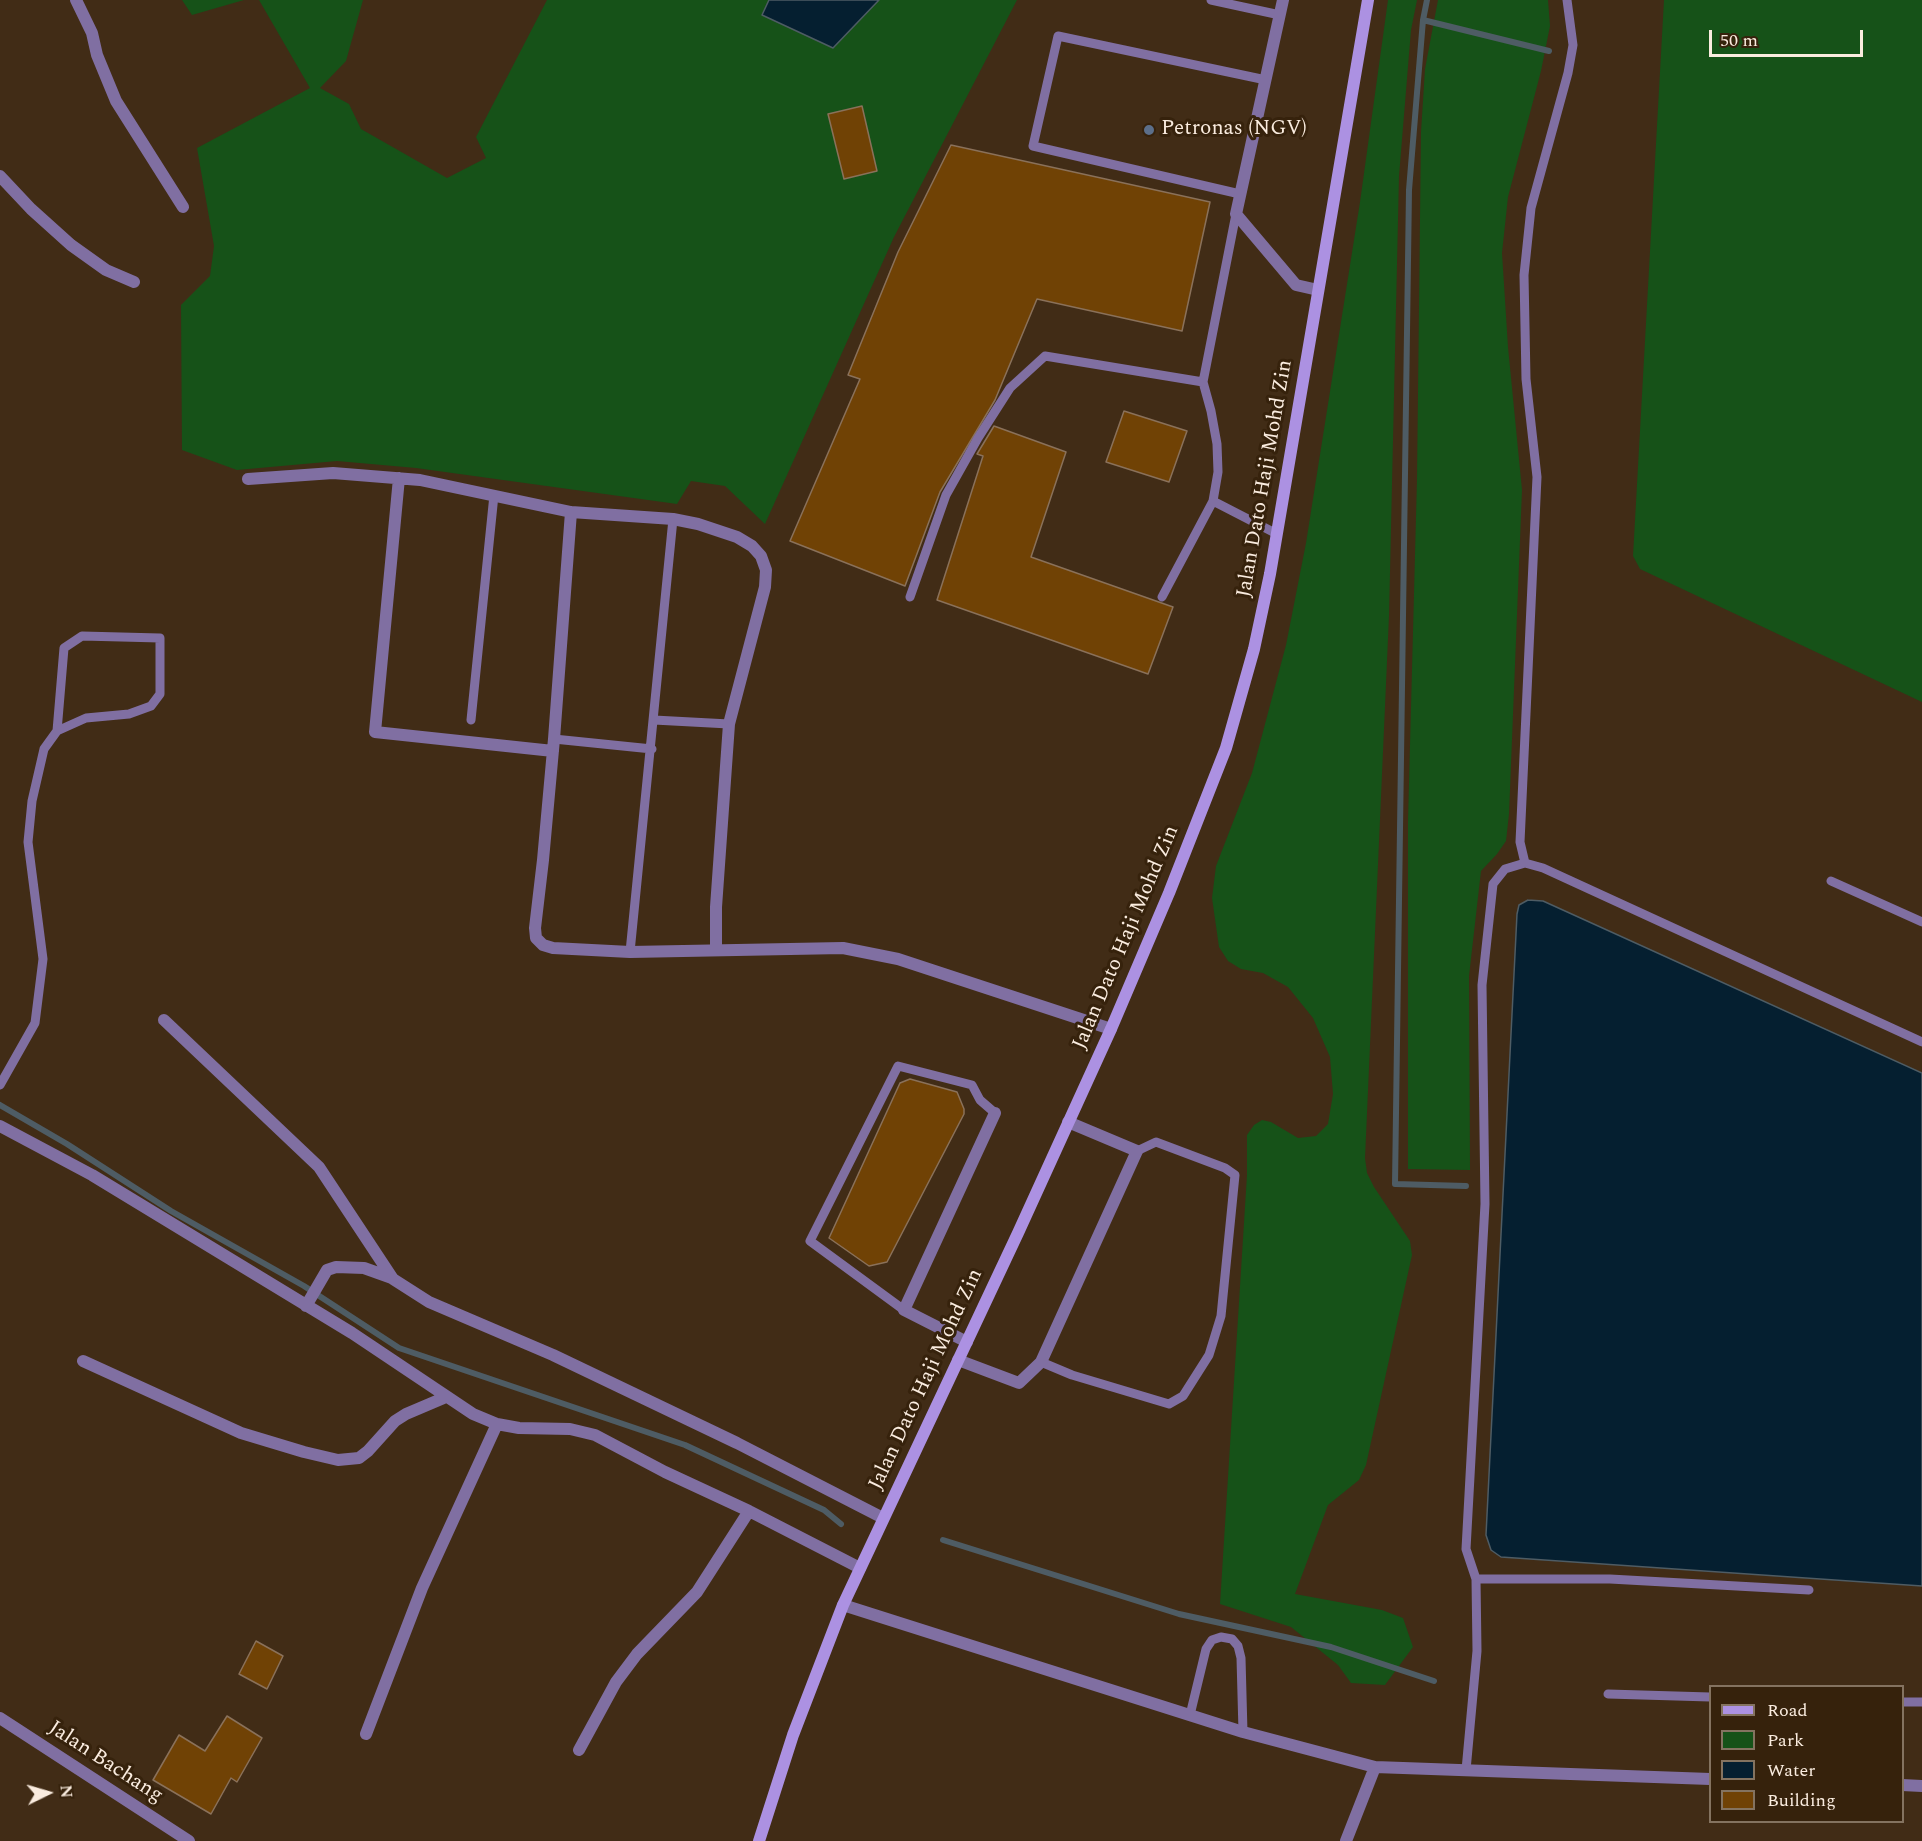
<!DOCTYPE html>
<style>
body{margin:0}
#map{position:relative;width:1922px;height:1841px;overflow:hidden;background:#412c16;font-family:Spectral,serif}
canvas{display:block}
.legend{position:absolute;left:1709px;top:1685px;width:195px;height:138px;box-sizing:border-box;background:#36220c;border:2px solid #847360;margin:0;padding:8px 10px;list-style:none;font-size:18px;color:#faecdf}
.legend li{display:flex;align-items:center;gap:12px;height:30px}
.legend b{width:30px;border:2px solid #847360}
.north{position:absolute;left:18px;top:1763px;width:60px;height:60px;-webkit-text-stroke:4px #36220c;paint-order:stroke;rotate:85deg;font-size:16px;font-weight:700;line-height:24px;text-align:center;color:#faecdf}
.north::after{content:'';display:block;margin:auto;width:21px;height:27px;background:#faecdf;clip-path:polygon(50% 0,100% 100%,50% 72%,0 100%)}
.scale{position:absolute;left:1709px;top:30px;width:154px;height:27px;box-sizing:border-box;border:3px solid #faecdf;border-top:0;padding-left:8px;font-size:18px;line-height:21px;white-space:nowrap;color:#faecdf;-webkit-text-stroke:4px #36220c;paint-order:stroke}
</style>
<div id="map">
<canvas width="1922" height="1841"></canvas>
<ul class="legend">
<li><b style="height:8px;background:#ac91e2"></b>Road</li>
<li><b style="height:16px;background:#165218"></b>Park</li>
<li><b style="height:16px;background:#051f30"></b>Water</li>
<li><b style="height:16px;background:#704205"></b>Building</li>
</ul>
<div class="north">N</div>
<div class="scale">50 m</div>
</div>
<script>
const context = document.querySelector('canvas').getContext('2d');
context.lineJoin = 'round';
function paint(path, color) { context.fillStyle = color; context.fill(path, 'evenodd'); }
const shape = rows => new Path2D(rows.map(r => 'M' + r).join(''));
function stroke(path, color, width, dash) { context.strokeStyle = color; context.lineWidth = width; context.lineCap = dash ? 'butt' : 'round'; context.setLineDash(dash || []); context.stroke(path); }
function label(font, color, halo, rows, align = 'center') {
  context.font = font + ' Spectral,serif'; context.lineWidth = 6; context.setLineDash([]); context.textBaseline = 'middle'; context.strokeStyle = halo; context.fillStyle = color; for (const [text, x, y, turn = 0] of rows) {
    context.save(); context.translate(x, y); context.rotate((+turn || 0) * Math.PI / 180); context.textAlign = isNaN(turn) ? turn : align; if (halo) context.strokeText(text, 0, 0); context.fillText(text, 0, 0); context.restore();
  }
}
paint(shape([
 [182,0,244,0,192,15],
 [259,0,363,0,346,61,320,88,349,104,361,129,447,178,486,158,476,137,547,0,1017,0,894,237,765,524,725,486,691,481,677,504,416,468,337,461,237,470,182,450,181,305,210,276,214,246,197,148,310,88],
 [1388,0,1417,0,1411,30,1399,176,1389,616,1365,1158,1367,1173,1374,1187,1410,1241,1412,1255,1366,1465,1359,1480,1328,1505,1295,1594,1382,1610,1403,1618,1413,1647,1385,1685,1351,1683,1338,1665,1291,1627,1220,1604,1247,1175,1247,1135,1254,1125,1262,1120,1271,1122,1298,1138,1316,1136,1328,1124,1333,1094,1330,1057,1313,1018,1288,987,1263,973,1241,969,1228,961,1219,947,1212,898,1216,866,1252,773,1286,645,1306,543,1360,202],
 [1438,0,1548,0,1550,26,1541,71,1508,197,1502,253,1508,347,1522,490,1509,814,1506,841,1497,854,1481,871,1469,976,1470,1170,1408,1169,1408,821,1417,479,1421,132,1425,69],
 [1664,0,1922,0,1922,702,1640,569,1633,556]
]), '#165218');
const water = shape([
 [769,0,879,0,833,48,762,15,769,0],
 [1528,900,1543,901,1922,1073,1922,1586,1501,1557,1491,1550,1486,1535,1517,914,1519,905,1528,900]
]);
paint(water, '#051f30');
stroke(water, '#4e5c64', 1.5);
stroke(shape([
 [1427,0,1423,20,1409,190,1395,1184,1466,1186],
 [1423,20,1549,51],
 [0,1105,67,1144,171,1211,304,1286,399,1348,685,1445,824,1510,841,1524],
 [943,1540,1179,1614,1331,1647,1434,1681]
]), '#4e5c64', 6);
const building = shape([
 [862,106,877,171,844,179,828,114,862,106],
 [951,145,1210,202,1182,331,1037,299,995,400,940,492,905,586,790,541,860,379,848,375,898,252,951,145],
 [1124,411,1187,431,1169,482,1106,462,1124,411],
 [994,426,1066,452,1031,557,1173,607,1148,674,937,600,983,456,977,454,994,426],
 [910,1079,957,1092,964,1109,964,1114,887,1262,869,1266,829,1238,900,1083,910,1079],
 [256,1641,283,1656,267,1689,239,1674,256,1641],
 [227,1716,262,1738,237,1782,231,1778,211,1814,153,1780,179,1735,205,1751,227,1716]
]);
paint(building, '#704205');
stroke(building, '#8a715a', 1.5);
stroke(shape([
 [1211,0,1280,15],
 [1240,194,1033,146,1058,36,1266,80],
 [1213,501,1277,534],
 [910,597,946,495,978,438,1010,388,1045,356,1203,382],
 [1162,597,1213,501,1218,472,1217,444,1211,411,1203,382,1236,214],
 [471,720,494,495],
 [654,720,729,724],
 [554,739,652,749],
 [1525,863,1520,842,1537,477,1526,379,1524,275,1531,208,1568,73,1573,45,1567,0],
 [1831,881,1922,922],
 [630,952,673,519],
 [0,1085,35,1023,43,959,28,842,32,801,44,749,57,731,86,718,129,714,151,706,160,694,160,638,82,636,64,648,57,731],
 [904,1310,810,1241,898,1066,972,1085,980,1100,995,1113],
 [1041,1362,1072,1375,1169,1404,1183,1396,1209,1355,1221,1316,1235,1175,1225,1168,1156,1142,1137,1151],
 [1476,1579,1610,1579,1809,1590],
 [1608,1694,1710,1697],
 [1902,1702,1922,1702],
 [1190,1715,1206,1649,1212,1640,1221,1637,1232,1639,1238,1646,1241,1658,1243,1732],
 [1466,1770,1477,1651,1476,1579,1466,1549,1485,1204,1482,985,1493,884,1505,869,1525,863,1543,868,1922,1042]
]), '#806fa2', 9);
stroke(shape([
 [76,0,92,33,97,55,116,101,183,207],
 [1283,0,1236,214,1296,285,1318,290],
 [0,176,31,209,71,245,106,270,134,282],
 [399,478,375,732,553,751],
 [248,479,333,473,420,480,571,512,673,519,698,524,737,537,752,546,761,556,766,570,765,587,729,724,716,907,716,949],
 [571,512,554,739,543,860,535,928,536,938,543,945,553,948,630,952,843,948,898,959,1111,1029],
 [164,1020,319,1167,393,1279,429,1302,553,1355,737,1443,883,1518],
 [0,1126,92,1175,352,1333,473,1414,497,1424,519,1428,570,1429,595,1435,665,1472,749,1511,860,1568],
 [306,1306,327,1270,336,1267,364,1268,392,1278],
 [967,1342,904,1310,995,1113],
 [958,1360,1019,1383,1041,1362,1137,1151,1068,1122],
 [83,1361,241,1433,304,1452,338,1460,359,1458,368,1451,395,1421,406,1414,446,1397],
 [843,1605,1243,1732,1375,1767,1710,1779],
 [366,1734,422,1588,497,1424],
 [579,1750,616,1682,637,1654,697,1592,749,1511],
 [1902,1785,1922,1786],
 [1346,1841,1375,1767]
]), '#806fa2', 12);
stroke(shape([
 [0,1718,189,1841]
]), '#806fa2', 12);
stroke(shape([
 [759,1841,793,1735,843,1605,1018,1233,1111,1029,1169,893,1226,748,1254,649,1270,574,1368,0]
]), '#ac91e2', 12);
for (const [x, y, r, color] of [
 [1149,130,6,"#5c6f8a"]
]) { const dot = new Path2D(); dot.arc(x, y, r, 0, 2 * Math.PI); context.fillStyle = color; context.fill(dot); stroke(dot, '#36220c', 2); }
label('21px', '#faecdf', '#36220c', [
 ["Petronas (NGV)",1161,130]
], 'left');
label('21px', '#faecdf', '#36220c', [
 ["Jalan Dato Haji Mohd Zin",1266,479,-80],
 ["Jalan Dato Haji Mohd Zin",1127,938,-67],
 ["Jalan Dato Haji Mohd Zin",927,1380,-65],
 ["Jalan Bachang",105,1763,33]
]);
</script>
